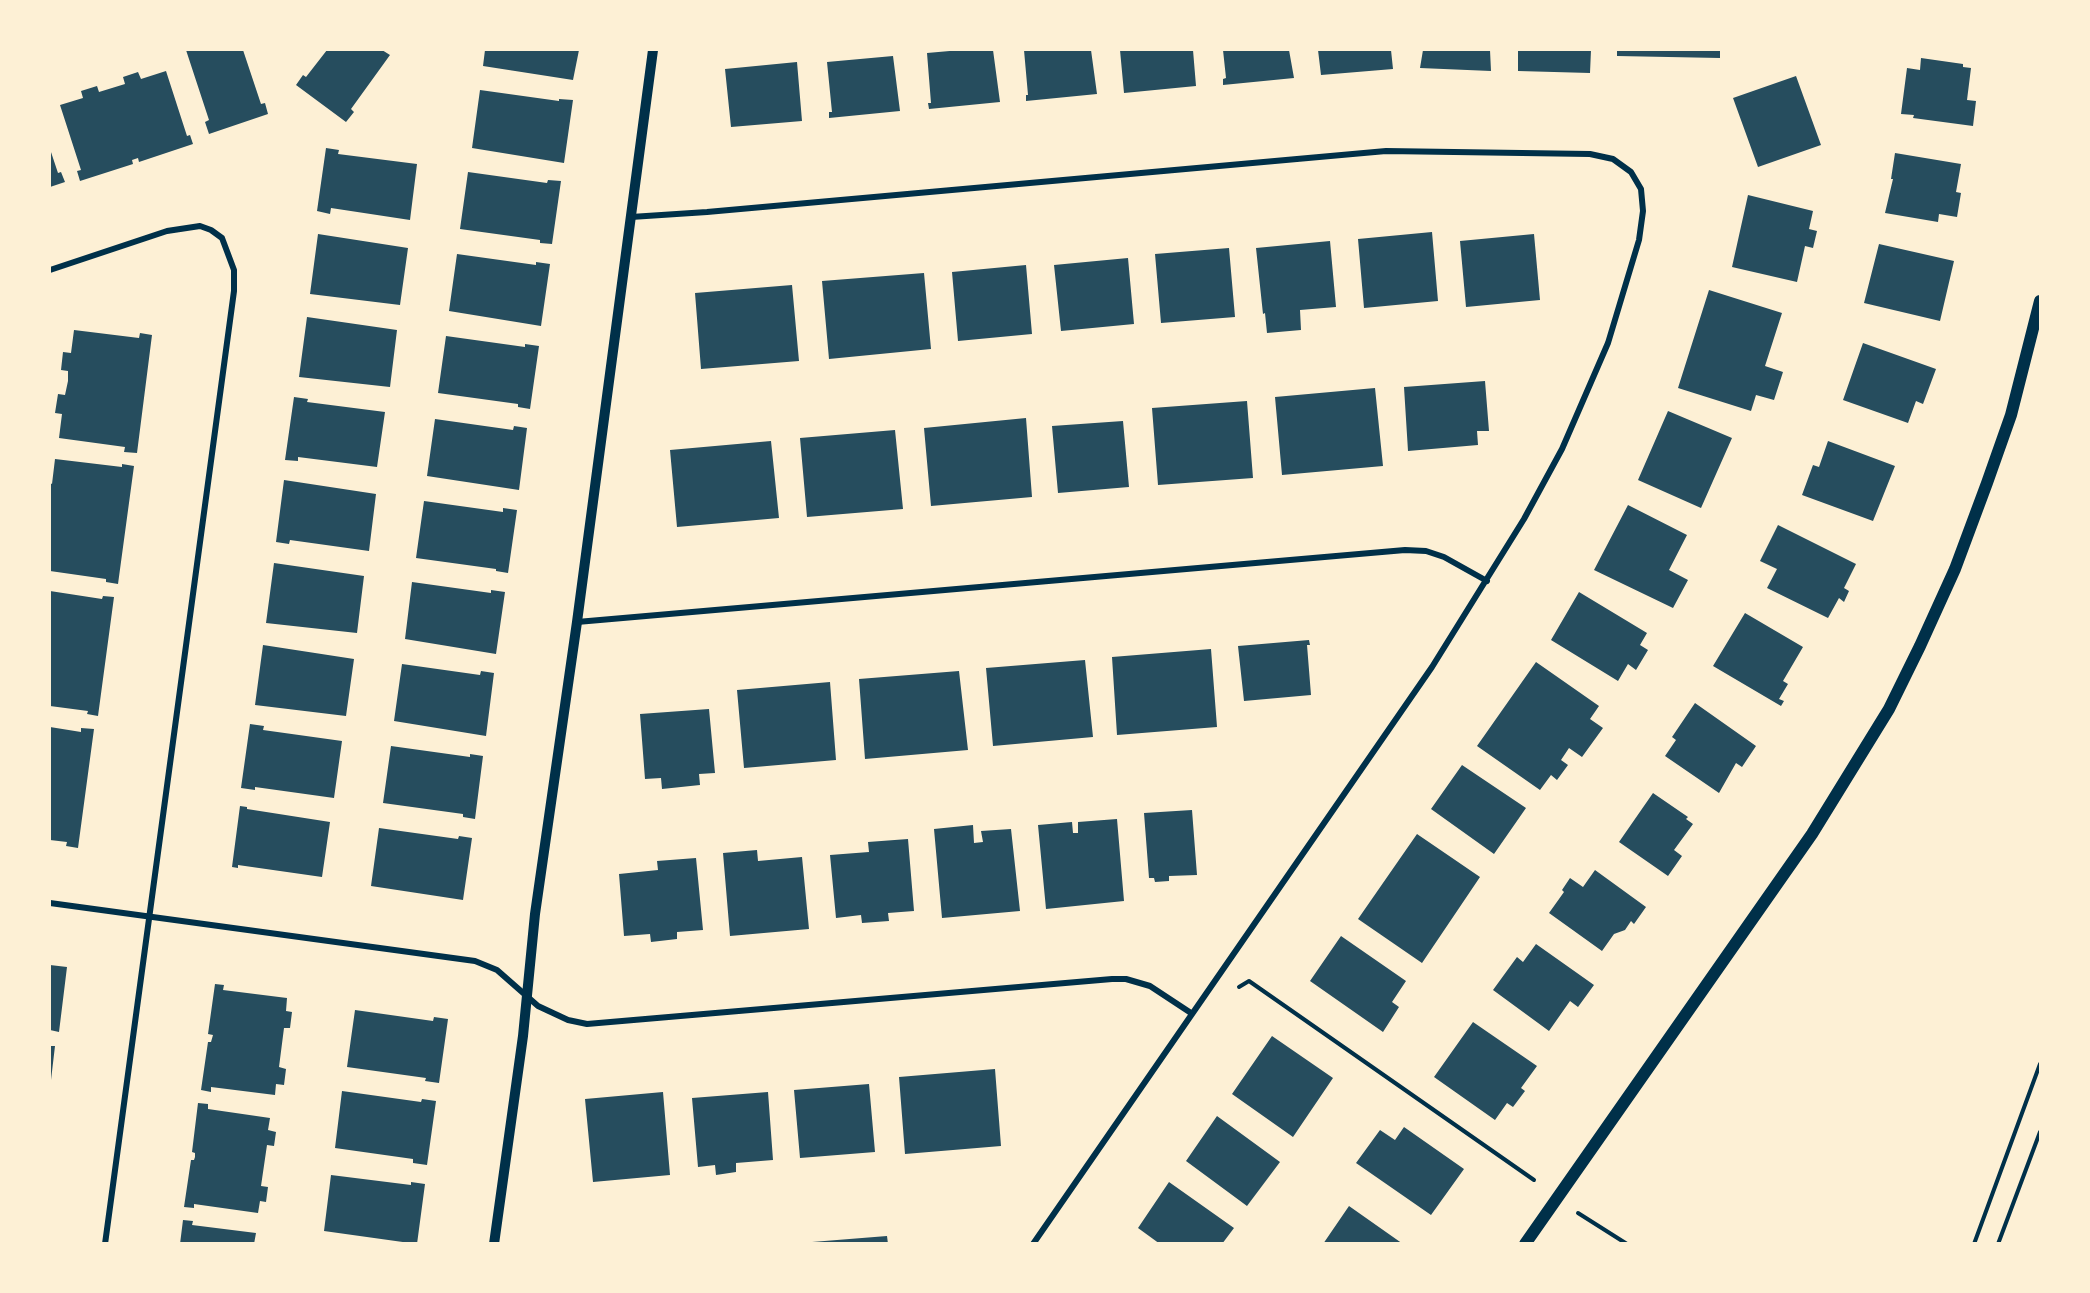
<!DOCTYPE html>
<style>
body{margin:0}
#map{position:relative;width:2090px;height:1293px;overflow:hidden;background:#fdf0d5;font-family:Karla,sans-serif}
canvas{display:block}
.frame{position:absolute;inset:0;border:51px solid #fdf0d5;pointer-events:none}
</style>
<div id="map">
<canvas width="2090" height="1293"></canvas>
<div class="frame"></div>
</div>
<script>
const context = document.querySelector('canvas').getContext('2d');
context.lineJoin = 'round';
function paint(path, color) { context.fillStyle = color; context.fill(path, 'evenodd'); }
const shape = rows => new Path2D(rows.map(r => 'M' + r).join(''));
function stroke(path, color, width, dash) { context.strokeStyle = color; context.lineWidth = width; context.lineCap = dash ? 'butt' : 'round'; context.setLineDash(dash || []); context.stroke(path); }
paint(shape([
 [186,50,243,50,261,104,265,103,268,114,209,134,205,122,209,120],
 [327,50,382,50,390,55,351,109,354,112,346,122,296,85,303,75,306,77],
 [485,50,579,50,573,80,483,66],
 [961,50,993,50,1000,102,929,109,928,103,931,103,927,53],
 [1024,50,1091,50,1097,94,1026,101,1026,95,1028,95],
 [1120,50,1193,50,1196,86,1124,93],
 [1223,50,1289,50,1294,78,1223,85,1223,79,1226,78],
 [1318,50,1391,50,1393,69,1321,75],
 [1423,50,1490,50,1491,71,1420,68],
 [1518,50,1591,50,1590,73,1518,71],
 [1617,50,1720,50,1720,58,1617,56],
 [893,56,900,111,829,118,829,112,832,112,827,62],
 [1921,58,1963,64,1963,67,1971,68,1967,100,1976,101,1973,126,1913,118,1914,115,1901,114,1907,68,1920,70],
 [797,62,802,121,731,127,725,69],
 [166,71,187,136,190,135,193,144,139,162,138,158,132,160,133,164,80,181,77,171,81,170,60,105,83,98,81,91,97,86,99,92,125,84,123,77,138,72,141,79],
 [1796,76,1821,145,1758,167,1733,98],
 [480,90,559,101,559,99,573,100,564,163,472,148],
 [326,148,339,150,338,154,417,164,410,220,331,208,330,214,317,211],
 [50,149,58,173,61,172,65,182,50,187],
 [1895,153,1961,164,1956,192,1961,193,1957,217,1939,214,1938,222,1885,213,1893,179,1891,179],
 [468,172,547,183,548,180,561,181,552,244,540,243,540,240,460,229],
 [1748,195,1813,211,1809,229,1817,231,1813,248,1805,246,1797,282,1732,267],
 [1432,232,1438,301,1364,308,1358,239],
 [318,234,408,248,400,305,310,294],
 [1534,234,1540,300,1466,307,1460,241],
 [1330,241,1336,307,1300,310,1301,330,1267,333,1265,313,1263,314,1256,248],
 [1879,244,1954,261,1940,321,1864,303],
 [1229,248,1235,317,1161,323,1155,254],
 [457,254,536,265,536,262,550,264,541,326,449,311],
 [1128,258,1134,324,1061,331,1054,265],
 [1026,265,1032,334,958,341,952,272],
 [924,273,931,349,829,359,822,281],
 [792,285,799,361,701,369,695,293],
 [1709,290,1782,313,1765,366,1783,372,1774,400,1756,395,1751,411,1678,388],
 [307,317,397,330,390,387,299,377],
 [74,330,139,338,140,333,152,335,137,453,124,452,125,447,59,438,62,414,55,413,58,394,65,395,68,381,68,371,61,370,63,352,71,353],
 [446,336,525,347,525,344,539,346,530,409,518,407,518,404,438,393],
 [1863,343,1936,369,1923,404,1916,401,1908,423,1843,400],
 [1485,381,1489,431,1477,431,1478,445,1408,451,1404,387],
 [1375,388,1383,466,1282,475,1275,397],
 [294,397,308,399,307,402,385,412,377,467,298,457,298,461,285,460],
 [1247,401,1253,478,1158,485,1152,408],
 [1668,411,1732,438,1701,508,1638,480],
 [1026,418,1032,497,931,506,924,428],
 [435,419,513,430,514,426,527,428,519,490,427,476],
 [1123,421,1129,487,1058,493,1052,426],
 [895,430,903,509,807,517,800,438],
 [771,441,779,518,677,527,670,450],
 [1828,441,1895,466,1873,521,1802,495,1813,465,1819,467],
 [55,459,122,467,122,464,134,466,118,584,106,582,106,579,50,571,50,483,52,484],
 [284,480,376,494,369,551,290,540,289,544,276,542],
 [424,501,503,512,503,508,517,510,508,573,496,571,496,569,416,558],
 [1628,505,1687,535,1669,570,1688,580,1673,608,1594,570],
 [1778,525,1856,564,1844,588,1849,591,1844,602,1839,598,1828,618,1767,588,1777,569,1760,561],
 [274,563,364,576,357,633,266,623],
 [412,582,491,593,491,590,505,592,496,654,405,639],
 [50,591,102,599,103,596,114,597,98,716,87,714,88,711,50,706],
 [1579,592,1647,633,1640,645,1648,650,1636,670,1628,664,1618,681,1551,640],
 [1745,613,1803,647,1783,681,1788,684,1779,699,1784,701,1781,706,1713,666],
 [1309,640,1310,645,1307,645,1311,695,1244,701,1238,646],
 [263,645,354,659,346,716,255,705],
 [1211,649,1217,727,1117,735,1112,657],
 [1085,660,1093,737,993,746,986,668],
 [1536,662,1599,706,1590,719,1603,728,1582,757,1569,748,1561,760,1568,765,1557,780,1551,775,1540,790,1477,746],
 [402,664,480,675,481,671,494,673,486,736,394,721],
 [959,671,968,750,865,759,859,679],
 [830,682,836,760,744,768,737,690],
 [1695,703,1756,746,1742,767,1736,763,1719,793,1665,756,1676,740,1672,737],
 [709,709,715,773,699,774,700,785,662,789,661,778,645,779,640,714],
 [250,724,264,726,263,730,342,741,334,798,255,787,255,790,241,788],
 [50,727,81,732,81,728,94,729,78,848,66,846,67,842,50,840],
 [391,746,470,757,470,754,483,756,475,819,463,817,463,814,383,803],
 [1462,765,1526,808,1494,854,1431,809],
 [1653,793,1688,817,1686,819,1693,824,1674,850,1682,856,1668,876,1619,842],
 [240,806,247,807,247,809,330,822,322,877,238,865,238,868,232,867],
 [1192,810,1197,875,1169,876,1169,881,1155,882,1154,878,1149,878,1144,813],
 [1117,819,1124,901,1046,909,1038,825,1072,822,1073,833,1078,833,1078,822],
 [973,825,974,843,983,842,981,831,1011,829,1020,911,942,918,934,829],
 [379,828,458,839,459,836,472,838,463,900,371,886],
 [1417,834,1480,877,1422,963,1358,919],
 [908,839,914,911,888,913,889,921,862,923,861,915,836,918,830,855,869,852,868,842],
 [757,850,758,861,802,857,809,929,730,936,723,853],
 [696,858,703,930,677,932,677,939,651,942,650,934,624,936,619,874,658,870,657,861],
 [1595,870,1646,907,1634,924,1631,921,1625,930,1614,934,1602,951,1549,913,1564,892,1562,890,1570,878,1583,887],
 [1341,936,1406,981,1392,1002,1399,1007,1383,1032,1310,981],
 [1536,944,1594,985,1578,1007,1570,1001,1549,1031,1493,990,1517,957,1523,962],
 [50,965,67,967,59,1032,50,1030],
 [215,984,224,985,223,990,287,998,286,1011,292,1012,290,1028,284,1028,279,1067,286,1069,284,1085,276,1084,275,1095,211,1087,211,1092,201,1090,208,1042,211,1042,213,1035,208,1034],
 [355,1010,433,1021,434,1017,448,1019,439,1083,425,1081,426,1078,347,1067],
 [1473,1022,1537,1066,1521,1088,1525,1091,1513,1107,1507,1103,1495,1120,1434,1077],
 [1272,1036,1333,1078,1293,1137,1232,1094],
 [50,1046,55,1046,51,1080,50,1080],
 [995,1069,1001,1146,905,1154,899,1077],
 [869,1084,875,1152,800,1158,794,1090],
 [342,1091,421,1102,422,1099,436,1101,427,1165,413,1163,413,1159,335,1148],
 [663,1092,670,1175,593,1182,585,1099],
 [768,1092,773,1160,736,1163,736,1172,716,1175,715,1165,698,1167,692,1098],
 [198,1103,208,1104,208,1109,270,1118,268,1130,276,1132,274,1146,267,1145,261,1186,268,1187,266,1202,260,1201,258,1213,194,1204,194,1208,184,1207,191,1160,194,1160,195,1157,195,1153,192,1152],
 [1217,1116,1280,1162,1247,1206,1186,1161],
 [1404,1127,1464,1169,1431,1215,1356,1163,1380,1130,1395,1140],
 [331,1175,411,1185,411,1182,425,1184,417,1244,324,1231],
 [1169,1182,1234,1228,1222,1244,1160,1244,1138,1228],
 [1349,1206,1403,1244,1323,1244],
 [183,1220,193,1221,192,1225,256,1233,254,1244,180,1244],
 [887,1236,888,1244,812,1244,812,1242]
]), '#264d5e');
stroke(shape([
 [1239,987,1249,981,1534,1180],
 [1578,1213,1627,1244],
 [1974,1244,2040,1064],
 [1998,1244,2040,1132]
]), '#003049', 4);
stroke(shape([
 [631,217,707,212,1386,151,1590,154,1613,159,1631,172,1641,189,1643,211,1639,240,1608,343,1562,449,1524,519,1432,667,1033,1244],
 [50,270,167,231,200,226,211,230,222,238,234,270,234,291,105,1244],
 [577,622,1405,550,1426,551,1444,557,1487,581],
 [50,903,475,961,497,970,538,1006,568,1020,587,1024,1112,979,1126,979,1150,986,1191,1013]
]), '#003049', 6);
stroke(shape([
 [494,1244,523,1036,535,914,577,622,653,50]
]), '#003049', 10);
stroke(shape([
 [1525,1244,1812,834,1889,709,1920,646,1955,569,1987,483,2011,415,2040,301]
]), '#003049', 12);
</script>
